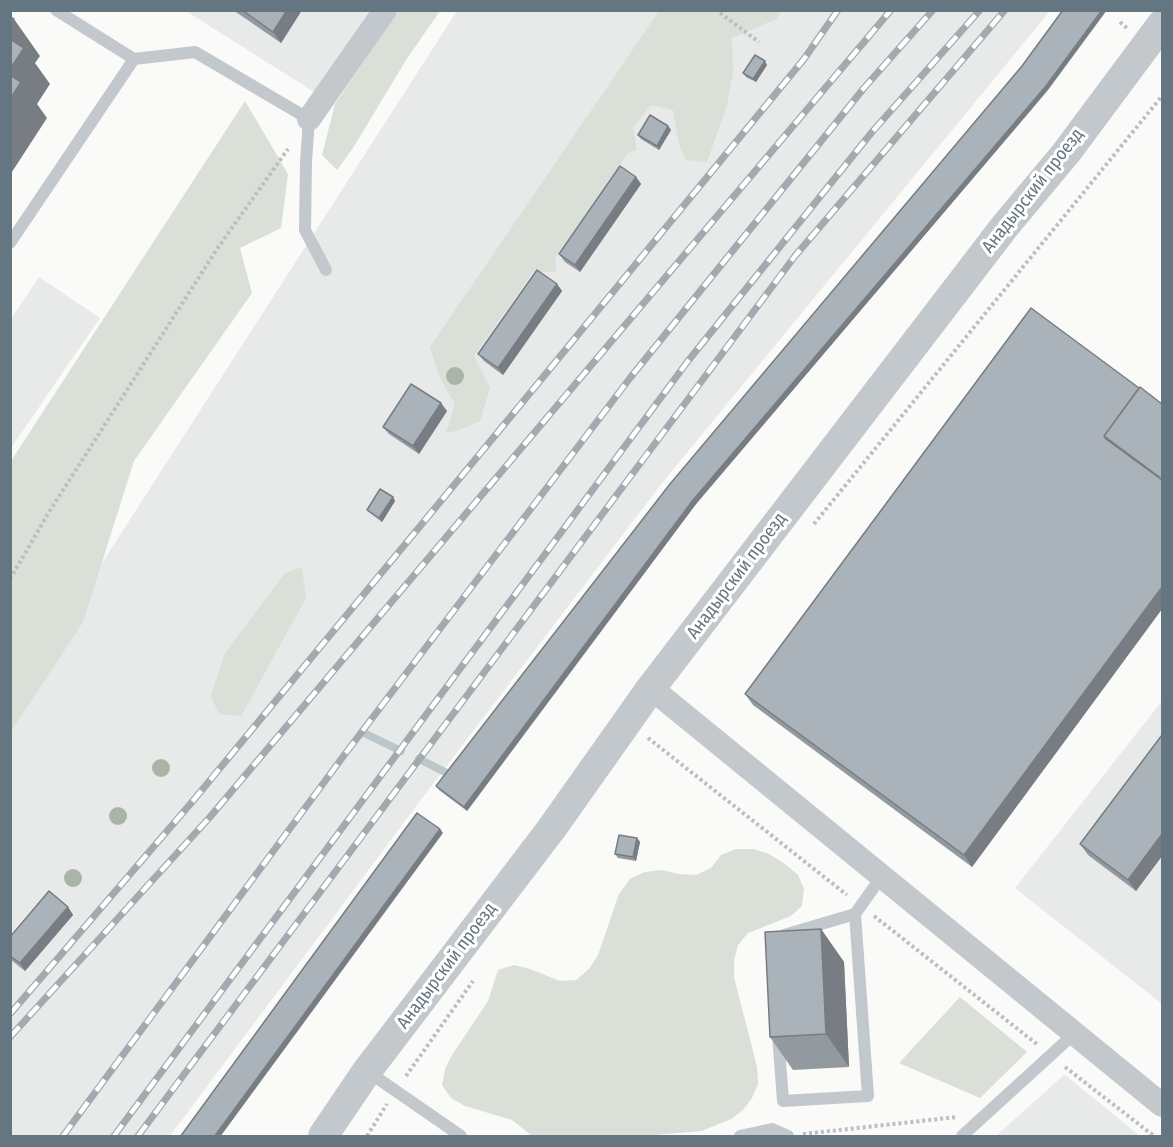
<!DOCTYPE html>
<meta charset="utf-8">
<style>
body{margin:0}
#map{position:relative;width:1173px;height:1147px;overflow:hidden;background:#fafaf8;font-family:"Fira Sans Condensed",sans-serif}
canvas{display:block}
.frame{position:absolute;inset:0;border:12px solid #657683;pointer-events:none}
</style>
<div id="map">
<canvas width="1173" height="1147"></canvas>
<div class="frame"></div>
</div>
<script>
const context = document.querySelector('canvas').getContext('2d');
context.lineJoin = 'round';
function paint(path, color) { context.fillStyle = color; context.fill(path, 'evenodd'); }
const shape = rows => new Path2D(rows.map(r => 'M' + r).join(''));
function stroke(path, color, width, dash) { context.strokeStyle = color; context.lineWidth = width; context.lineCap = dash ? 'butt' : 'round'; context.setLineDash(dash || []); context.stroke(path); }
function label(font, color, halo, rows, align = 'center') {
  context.font = font + ' "Fira Sans Condensed",sans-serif'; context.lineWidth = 6; context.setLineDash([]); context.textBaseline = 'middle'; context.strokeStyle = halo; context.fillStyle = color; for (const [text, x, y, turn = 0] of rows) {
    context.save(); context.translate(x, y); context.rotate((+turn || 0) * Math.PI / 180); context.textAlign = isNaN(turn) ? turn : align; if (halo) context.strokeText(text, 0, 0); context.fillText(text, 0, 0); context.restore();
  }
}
paint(shape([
 [186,11,369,11,314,92],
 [457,11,1050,11,662,483,420,801,170,1136,11,1136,10,706],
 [39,277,100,318,11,448,11,319],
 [1162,701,1162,1004,1015,888],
 [1064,1075,1065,1075,1140,1136,996,1136]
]), '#e8e9e9');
paint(shape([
 [398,11,440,11,406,60,353,148,337,170,322,155,335,104],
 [659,11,782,11,776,19,732,38,733,73,727,105,707,162,686,160,679,144,673,110,651,105,633,128,637,150,628,153,555,258,556,272,533,272,474,356,490,388,480,421,459,430,446,433,455,404,440,378,430,347],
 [245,101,288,174,281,228,240,248,252,293,134,461,83,622,11,731,11,461],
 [302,567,306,598,241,716,219,714,211,696,224,655,285,573],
 [736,849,754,849,769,854,785,864,798,875,804,889,802,906,791,916,748,933,738,945,734,960,734,977,757,1067,758,1084,752,1098,743,1110,731,1119,702,1131,644,1136,532,1136,512,1120,465,1106,451,1098,442,1085,445,1069,452,1055,488,1001,498,970,514,965,530,969,560,981,576,980,589,969,598,955,619,894,631,878,645,872,662,870,678,874,696,875,711,868,721,855],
 [960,997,1027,1052,980,1098,899,1063]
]), '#dadfd7');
stroke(shape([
 [362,732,401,751],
 [419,759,447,773]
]), '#bbc7cb', 8);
stroke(shape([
 [720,13,759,42],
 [1120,22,1127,28],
 [814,524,1162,96],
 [10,579,49,512,217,249,288,149],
 [648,738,847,895],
 [874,916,1038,1045],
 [1065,1067,1154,1136],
 [406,1076,473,981],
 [803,1134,957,1117],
 [367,1136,387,1104]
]), '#bbbfc2', 4, [3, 3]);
stroke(shape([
 [134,59,195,52,309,119,306,162,305,230,326,270],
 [10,243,134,59,56,10],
 [784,935,855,914],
 [778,1035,783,1101,868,1096,855,914,882,876],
 [367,1071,461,1136],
 [740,1136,772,1129,788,1136],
 [962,1136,1075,1033]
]), '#c3c8cc', 12);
stroke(shape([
 [309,119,385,10],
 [651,688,1162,1105]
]), '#c3c8cc', 24);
stroke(shape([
 [323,1136,367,1071,552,828,651,688,1005,226,1066,153,1162,24]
]), '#c3c8cc', 30);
const rail = shape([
 [10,1014,192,802,512,415,804,59,838,10],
 [10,1037,210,817,891,10],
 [63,1136,342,758,630,378,864,88,933,10],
 [114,1136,688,361,872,132,980,10],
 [138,1136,795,256,1005,10]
]);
stroke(rail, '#a2aab0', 7);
stroke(rail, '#fff', 4.5, [14]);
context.fillStyle = '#aab4a7';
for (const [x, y] of [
 [455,376],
 [161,768],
 [118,816],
 [73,878]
]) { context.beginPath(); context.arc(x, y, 9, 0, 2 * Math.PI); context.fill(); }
paint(shape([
 [233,10,302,10,281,43],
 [767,65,756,82,746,77,743,73],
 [1048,90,696,504,467,811,439,790,436,786],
 [668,126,671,130,659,150,641,139,638,135],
 [636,177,641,184,580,272,565,262,559,254],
 [557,284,562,291,503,375,484,361,478,354],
 [1139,388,1162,404,1162,609,972,867,753,705,745,694],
 [447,411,419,454,389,434,383,427],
 [393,497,395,501,382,522,370,513,367,510],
 [1162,735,1162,856,1136,891,1088,855,1080,844],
 [637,838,640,842,636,861,618,858,615,854],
 [68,907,73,915,25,971,10,959,10,937],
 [821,929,844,962,849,1067,793,1070,770,1037]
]), '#929a9f');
paint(shape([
 [287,10,302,10,281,43,273,32],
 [1102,10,1107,10,1048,90,696,504,467,811,464,807,693,500],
 [14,19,40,56,35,63,50,84,37,104,47,118,10,175,10,25],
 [765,61,767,65,756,82,753,79],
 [668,126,671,130,659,150,657,146],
 [636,177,641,184,580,272,575,265],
 [557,284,562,291,503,375,498,368],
 [441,403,447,411,419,454,413,446],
 [393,497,395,501,382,522,379,518],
 [1162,587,1162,609,972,867,964,855],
 [440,829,443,833,220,1137,214,1137],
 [1162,834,1162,856,1136,891,1128,880],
 [637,838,640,842,636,861,633,857],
 [68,907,73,915,25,971,20,963],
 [821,929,844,962,849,1067,826,1034]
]), '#777d82');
const building = shape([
 [242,10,287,10,273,32,242,10],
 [1063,10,1102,10,1046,86,693,500,464,807,436,786,670,484,1022,66,1063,10],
 [10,17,14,19,10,25,10,17],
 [10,39,24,48,10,69,10,39],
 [755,55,765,61,753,79,743,73,755,55],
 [10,75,21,82,10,99,10,75],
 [650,115,668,126,657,146,638,135,650,115],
 [620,166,636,177,575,265,559,254,620,166],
 [537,270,557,284,498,368,478,354,537,270],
 [1031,308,1139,388,1104,436,1106,439,1162,480,1162,587,964,855,745,694,1031,308],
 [411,384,441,403,413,446,383,427,411,384],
 [1140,387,1162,404,1162,479,1104,436,1140,387],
 [380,489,393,497,379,518,367,510,380,489],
 [1162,735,1162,834,1128,880,1080,844,1162,735],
 [417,813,440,829,214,1137,180,1137,417,813],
 [619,835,637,838,633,857,615,854,619,835],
 [49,891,68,907,20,963,10,956,10,937,49,891],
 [821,929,826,1034,770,1037,765,932,821,929]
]);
paint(building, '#aab3b9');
stroke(building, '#777d82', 1.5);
label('18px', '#657683', '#fff', [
 ["Анадырский проезд",1033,191,-52],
 ["Анадырский проезд",737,576,-53],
 ["Анадырский проезд",447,966,-53]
]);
</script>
